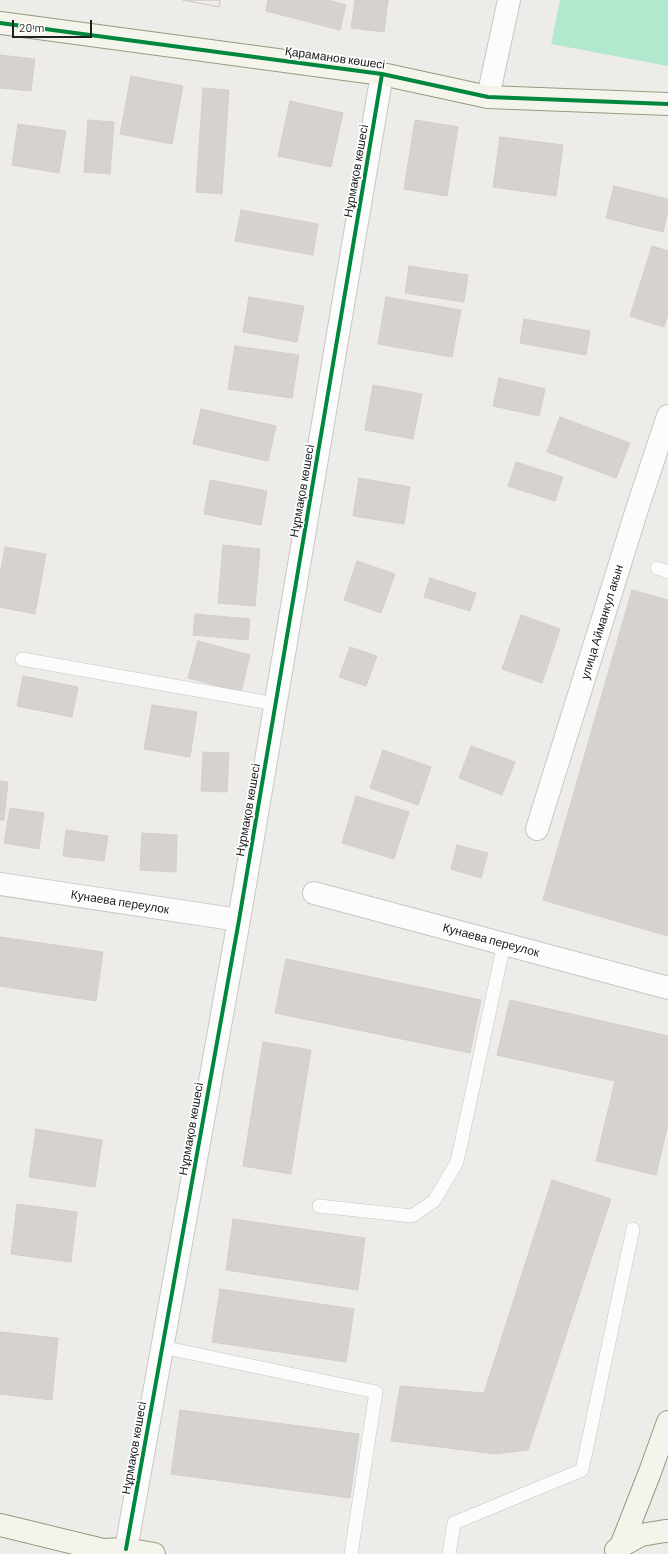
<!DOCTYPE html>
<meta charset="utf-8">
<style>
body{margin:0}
#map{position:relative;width:668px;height:1554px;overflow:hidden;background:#eeece9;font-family:Barlow,sans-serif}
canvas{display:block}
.scale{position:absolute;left:12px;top:20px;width:80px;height:18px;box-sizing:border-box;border:2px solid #202020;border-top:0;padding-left:5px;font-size:12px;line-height:14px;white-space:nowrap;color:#202020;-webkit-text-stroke:3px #fff;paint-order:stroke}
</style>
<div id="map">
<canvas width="668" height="1554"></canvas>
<div class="scale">20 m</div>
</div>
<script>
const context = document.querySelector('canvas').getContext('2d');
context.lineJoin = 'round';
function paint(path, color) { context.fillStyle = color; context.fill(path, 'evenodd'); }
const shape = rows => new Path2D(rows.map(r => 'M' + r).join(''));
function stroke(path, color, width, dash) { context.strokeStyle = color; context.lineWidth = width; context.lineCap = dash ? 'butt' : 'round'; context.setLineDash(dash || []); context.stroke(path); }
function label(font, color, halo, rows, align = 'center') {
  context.font = font + ' Barlow,sans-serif'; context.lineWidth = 3.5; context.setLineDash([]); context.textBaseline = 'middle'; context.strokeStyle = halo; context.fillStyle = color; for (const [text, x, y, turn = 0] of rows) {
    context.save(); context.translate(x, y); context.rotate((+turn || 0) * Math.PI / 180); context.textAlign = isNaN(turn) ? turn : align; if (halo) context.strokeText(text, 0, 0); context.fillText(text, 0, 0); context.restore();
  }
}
paint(shape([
 [560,0,668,0,668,66,551,44]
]), '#b2e8ce');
const building = shape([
 [183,0,220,0,219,7,183,0],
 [183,0,220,0,219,7,183,0],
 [268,0,328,0,346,5,340,30,266,11,268,0],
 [355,0,388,0,384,32,351,28,355,0],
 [0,55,35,59,31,91,0,88,0,55],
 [131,76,183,86,172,144,120,134,131,76],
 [203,88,229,90,222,194,196,192,203,88],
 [290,101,343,113,331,167,278,156,290,101],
 [88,120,114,122,110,174,84,172,88,120],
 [415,120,458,127,447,196,404,189,415,120],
 [18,124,66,131,59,173,12,165,18,124],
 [500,137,563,145,556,196,493,187,500,137],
 [614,186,668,199,668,211,663,232,606,218,614,186],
 [241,210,318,224,313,255,235,241,241,210],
 [652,246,668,251,668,314,664,327,630,316,652,246],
 [409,266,468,275,464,302,405,293,409,266],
 [249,297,304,306,297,342,243,332,249,297],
 [386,297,461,310,452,357,378,344,386,297],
 [524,319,590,331,586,355,520,343,524,319],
 [235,346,299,355,292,398,228,389,235,346],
 [499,378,545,389,539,416,493,406,499,378],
 [373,385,422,394,413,439,365,430,373,385],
 [201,409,276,426,268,461,193,444,201,409],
 [560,417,630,443,616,478,547,452,560,417],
 [516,462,563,477,555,501,508,486,516,462],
 [359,478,410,487,404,524,353,516,359,478],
 [210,480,267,491,261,525,204,514,210,480],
 [223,545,260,549,255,606,218,603,223,545],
 [5,547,46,554,35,614,0,607,0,575,5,547],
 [357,561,395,574,381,613,344,600,357,561],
 [430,578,476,593,470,611,424,597,430,578],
 [632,590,668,600,668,936,543,900,632,590],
 [195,614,250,619,248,640,193,635,195,614],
 [521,615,560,629,542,683,502,669,521,615],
 [198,641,250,655,241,692,188,678,198,641],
 [350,647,377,656,366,686,339,677,350,647],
 [23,676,78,687,72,717,17,706,23,676],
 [152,705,197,712,190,757,144,749,152,705],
 [471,746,515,762,502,795,459,778,471,746],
 [383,750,431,767,418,805,370,788,383,750],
 [203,752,229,753,227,792,201,791,203,752],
 [0,781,8,782,4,820,0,820,0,781],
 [356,796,409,812,394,859,342,843,356,796],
 [10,808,44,813,39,849,4,843,10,808],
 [66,830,108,836,104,861,63,856,66,830],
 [142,833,177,835,176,872,140,870,142,833],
 [457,845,488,853,481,878,451,869,457,845],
 [0,937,103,952,96,1001,0,986,0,937],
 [286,959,481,1000,470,1053,275,1013,286,959],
 [510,1000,668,1036,668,1124,656,1175,596,1161,615,1081,497,1055,510,1000],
 [263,1042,311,1050,291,1174,243,1166,263,1042],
 [36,1129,102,1140,95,1187,29,1177,36,1129],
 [552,1180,611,1199,528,1450,496,1454,391,1441,400,1386,484,1393,552,1180],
 [17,1204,77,1212,71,1262,11,1254,17,1204],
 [233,1219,365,1238,358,1290,226,1270,233,1219],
 [220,1289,354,1309,346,1362,212,1342,220,1289],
 [0,1332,58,1338,52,1400,0,1394,0,1332],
 [180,1410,359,1434,350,1498,171,1474,180,1410]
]);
paint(building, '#d5d2d0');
stroke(building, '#d2ceca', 1);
const lane = shape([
 [657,568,668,572],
 [22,659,276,704],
 [319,1206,412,1216,434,1201,457,1162,504,944],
 [162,1347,376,1392,351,1554],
 [449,1554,454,1523,582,1470,633,1229]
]);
const street = shape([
 [488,97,509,0],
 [537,829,638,506,668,416],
 [0,884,239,920],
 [314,893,668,988],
 [126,1549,239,920,382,74]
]);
const secondary = shape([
 [0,23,382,74,488,97,668,104],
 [0,1525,103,1550,126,1549,154,1554],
 [621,1546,650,1472,668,1422],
 [616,1550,621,1546,641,1535,665,1531,668,1531]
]);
stroke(lane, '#c7c6c5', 14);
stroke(street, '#c7c6c5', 24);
stroke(secondary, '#99997f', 24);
stroke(lane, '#fcfcfc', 13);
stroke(street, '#fcfcfc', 22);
stroke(secondary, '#f4f4ec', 22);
stroke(shape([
 [0,23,382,74,488,97,668,104],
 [126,1549,239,920,382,74]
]), '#00873e', 4);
label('12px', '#202020', '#fff', [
 ["Қараманов көшесі",335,58,8],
 ["Нұрмақов көшесі",356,171,-80],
 ["Нұрмақов көшесі",302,491,-80],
 ["улица Айманкул акын",602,622,-73],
 ["Нұрмақов көшесі",248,810,-80],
 ["Кунаева переулок",120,902,9],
 ["Кунаева переулок",491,940,15],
 ["Нұрмақов көшесі",191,1129,-80],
 ["Нұрмақов көшесі",134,1448,-80]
]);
</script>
